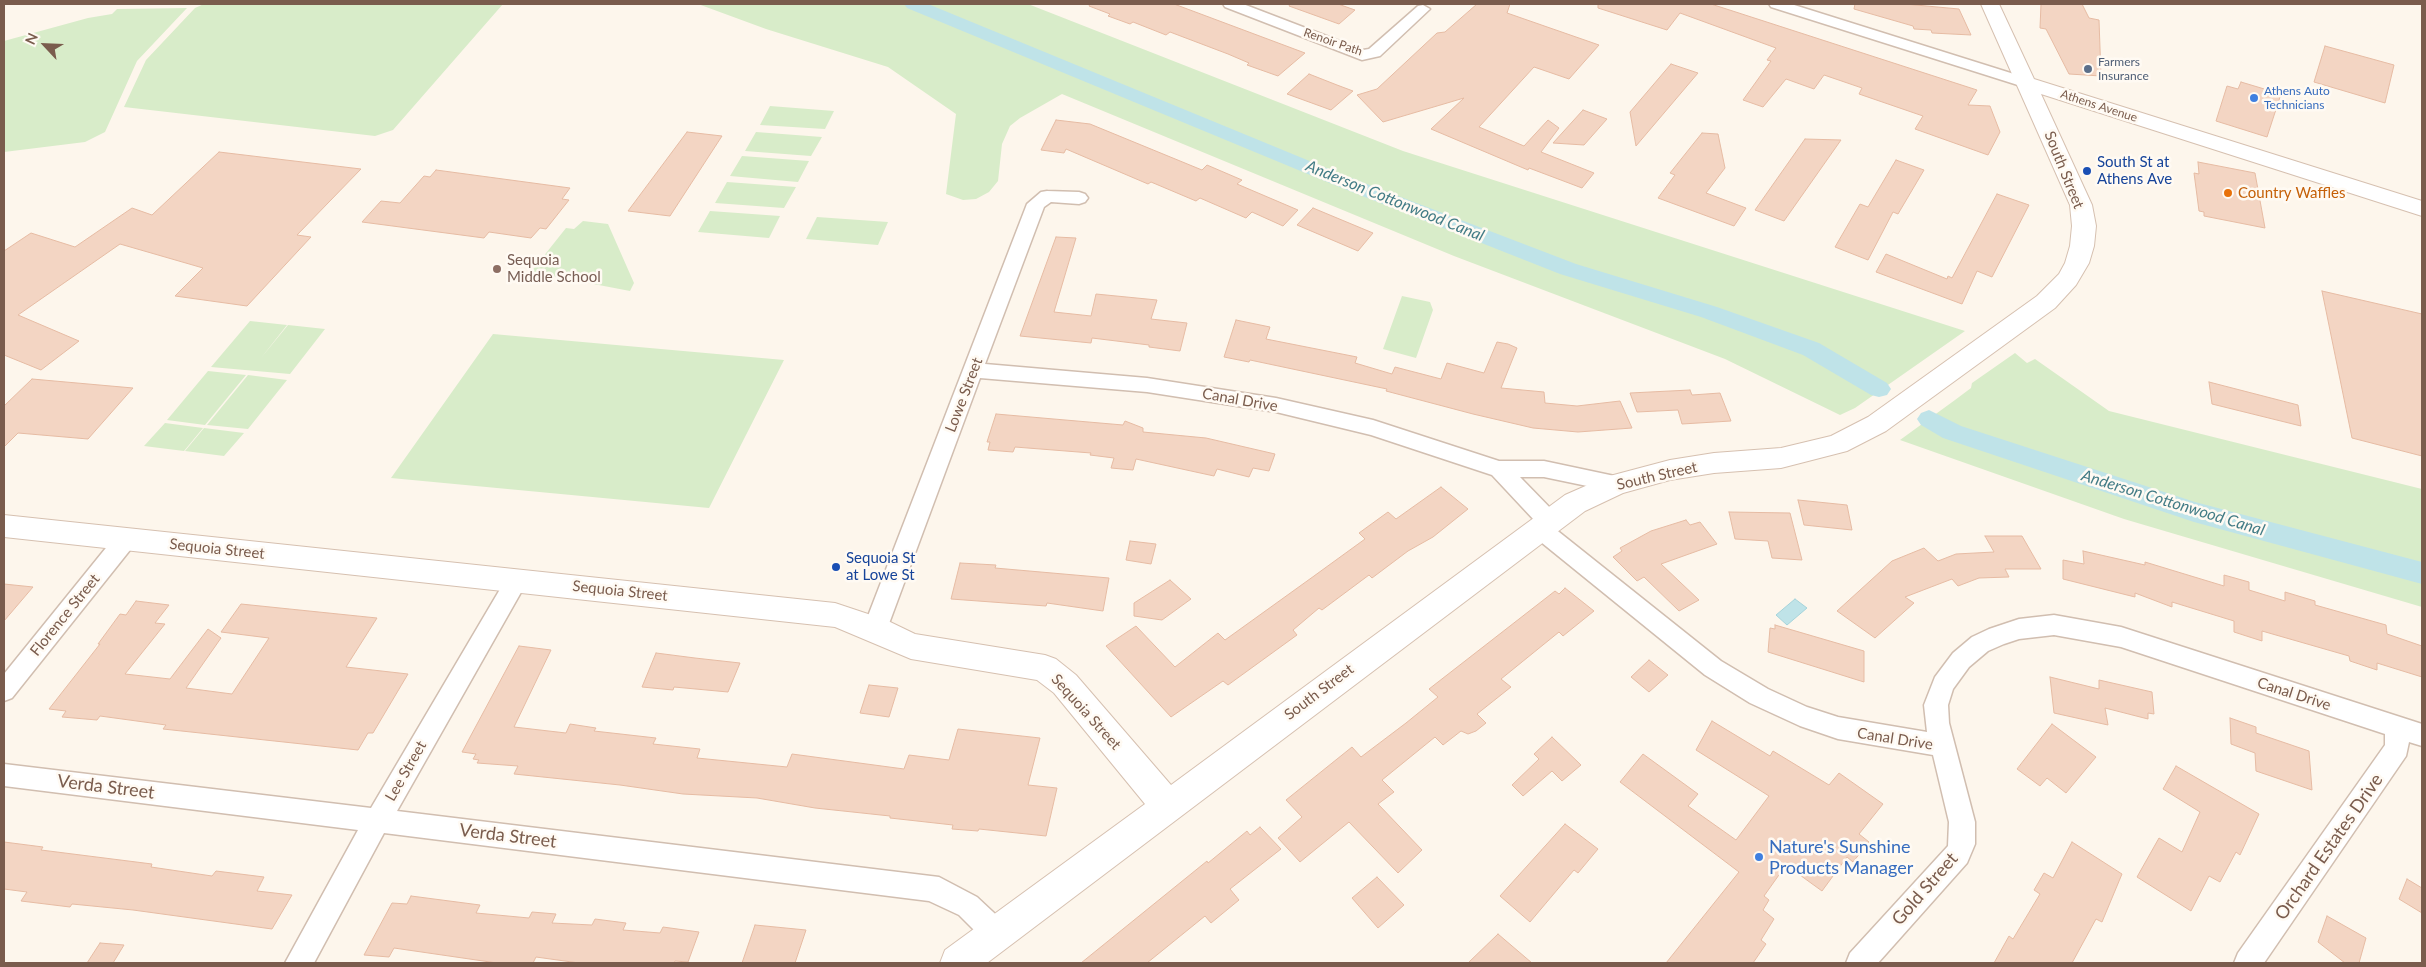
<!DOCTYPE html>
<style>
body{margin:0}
#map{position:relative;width:2426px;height:967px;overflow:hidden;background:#fdf6ec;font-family:Lato,sans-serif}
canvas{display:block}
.frame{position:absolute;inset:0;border:5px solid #7a5c4d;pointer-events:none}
.north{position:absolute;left:20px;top:20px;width:50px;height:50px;-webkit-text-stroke:4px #fffaf3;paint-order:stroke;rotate:295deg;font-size:14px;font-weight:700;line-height:20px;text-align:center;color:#7a5c4d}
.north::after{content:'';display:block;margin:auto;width:18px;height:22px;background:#7a5c4d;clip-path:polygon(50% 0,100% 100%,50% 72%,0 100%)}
</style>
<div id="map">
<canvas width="2426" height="967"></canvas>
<div class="frame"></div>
<div class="north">N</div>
</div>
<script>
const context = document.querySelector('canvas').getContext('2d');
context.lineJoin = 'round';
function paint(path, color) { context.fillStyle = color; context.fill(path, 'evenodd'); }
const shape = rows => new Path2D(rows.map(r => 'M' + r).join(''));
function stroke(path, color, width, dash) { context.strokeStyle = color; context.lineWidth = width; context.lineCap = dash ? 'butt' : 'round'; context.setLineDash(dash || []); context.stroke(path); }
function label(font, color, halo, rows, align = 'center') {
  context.font = font + ' Lato,sans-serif'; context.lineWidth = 5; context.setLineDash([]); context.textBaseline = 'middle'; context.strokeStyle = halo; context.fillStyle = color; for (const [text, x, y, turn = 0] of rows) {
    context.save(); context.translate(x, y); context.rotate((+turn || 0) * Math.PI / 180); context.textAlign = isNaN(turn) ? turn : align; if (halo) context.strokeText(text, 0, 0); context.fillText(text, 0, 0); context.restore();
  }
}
paint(shape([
 [204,4,503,4,393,130,375,136,124,107,146,60,195,8],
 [698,4,1028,4,1403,151,1965,331,1855,408,1840,415,1725,359,1454,256,1062,94,1020,118,1010,126,1002,144,998,181,989,192,976,199,963,200,946,194,956,114,888,67,766,29],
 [187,8,137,61,105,132,85,142,4,152,4,41,88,18,112,14,117,9],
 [770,106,834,111,825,129,760,125],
 [756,132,822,137,811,156,745,151],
 [742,156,809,161,798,182,730,176],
 [727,182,796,187,784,208,715,203],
 [710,211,780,216,769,238,698,232],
 [817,217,888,222,878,245,806,239],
 [583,221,608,224,634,283,630,291,531,272,566,228,574,229],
 [1402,296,1430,302,1433,310,1416,358,1383,349],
 [250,321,287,325,261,358,288,325,325,329,290,374,211,367],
 [493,334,784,360,709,508,391,478],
 [2015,353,2027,363,2035,359,2109,411,2422,489,2422,607,2124,519,1900,440,1955,400,1971,388,1972,383],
 [208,371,246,375,205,425,167,420],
 [248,375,287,380,248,429,207,425],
 [165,423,203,428,184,451,144,446],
 [204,428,244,433,224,456,185,451]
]), '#d8ecc9');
const water = shape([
 [1795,599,1807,608,1787,625,1776,615,1795,599]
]);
paint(water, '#bfe3e8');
stroke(water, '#a5d3da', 1);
paint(shape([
 [904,4,928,4,1346,176,1576,264,1717,307,1819,343,1887,383,1891,389,1887,395,1879,397,1871,395,1803,355,1701,317,1560,274,1332,184,907,8,904,4],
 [1929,410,1961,426,2195,502,2422,562,2422,584,2194,522,1943,438,1921,425,1917,419,1921,413,1929,410]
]), '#bfe3e8');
const building = shape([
 [1090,4,1174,4,1305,53,1278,76,1247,65,1249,63,1228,54,1170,32,1166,35,1133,22,1130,24,1108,16,1110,14,1089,6,1090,4],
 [1290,4,1338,4,1355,10,1339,24,1289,6,1290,4],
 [1477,4,1510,4,1507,13,1599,45,1569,79,1534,67,1479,127,1524,146,1548,120,1559,128,1541,152,1594,173,1582,188,1529,168,1528,170,1431,129,1464,98,1383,122,1357,95,1377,89,1437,33,1445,32,1477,4],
 [1598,4,1711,4,1977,90,1968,105,1990,106,2000,132,1988,155,1915,129,1923,116,1859,94,1862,88,1824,75,1814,89,1786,79,1763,107,1743,100,1771,61,1767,60,1776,48,1680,13,1667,30,1598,8,1598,4],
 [1855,4,1905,4,1959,9,1971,35,1932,33,1931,30,1914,29,1913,26,1854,9,1855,4],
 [2041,4,2082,4,2089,18,2099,20,2101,76,2069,74,2046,29,2040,28,2041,4],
 [2325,46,2394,65,2385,103,2314,82,2325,46],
 [1671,64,1698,73,1636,146,1630,112,1671,64],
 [1309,74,1337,85,1353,91,1331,110,1287,94,1309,74],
 [2241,82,2281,94,2267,137,2216,121,2227,86,2238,89,2241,82],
 [1583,110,1607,119,1584,145,1553,143,1583,110],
 [1056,120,1090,124,1202,170,1207,165,1242,180,1237,184,1298,210,1283,226,1252,212,1246,218,1200,198,1196,201,1151,182,1148,184,1066,149,1064,153,1041,150,1056,120],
 [687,132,722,136,670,216,628,211,687,132],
 [1702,133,1718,134,1725,168,1706,193,1746,208,1734,226,1658,198,1675,175,1670,173,1702,133],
 [1805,139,1841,140,1784,221,1755,210,1805,139],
 [219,152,361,169,297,235,311,237,247,306,175,296,203,268,120,244,18,315,79,341,41,370,4,355,4,251,31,233,75,247,132,208,152,215,219,152],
 [1896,160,1924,170,1898,214,1893,212,1868,260,1835,247,1860,204,1868,207,1896,160],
 [2198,162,2255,173,2265,228,2204,216,2204,212,2199,211,2194,173,2199,174,2198,162],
 [436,170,570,188,562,199,569,200,546,229,540,228,531,238,489,232,484,238,362,222,381,201,400,203,424,176,430,177,436,170],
 [1997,194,2029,205,1992,277,1977,271,1962,304,1876,272,1886,254,1947,279,1948,276,1952,278,1997,194],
 [1313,208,1373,233,1358,251,1297,225,1313,208],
 [1056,237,1076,238,1054,312,1091,316,1096,294,1157,300,1151,319,1187,323,1180,351,1149,347,1149,345,1092,338,1091,343,1020,336,1056,237],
 [2322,291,2422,314,2422,456,2352,438,2322,291],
 [1236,320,1270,327,1266,339,1357,357,1355,363,1392,374,1395,367,1441,379,1447,363,1484,373,1497,342,1508,344,1517,348,1501,388,1544,392,1545,403,1577,406,1620,401,1632,428,1578,432,1533,428,1473,414,1386,391,1387,389,1250,360,1249,362,1224,357,1236,320],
 [32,379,133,388,88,439,18,433,4,447,4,406,32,379],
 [2209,382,2298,405,2301,426,2212,404,2209,382],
 [1690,390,1692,395,1720,393,1731,421,1682,424,1678,410,1637,412,1630,393,1690,390],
 [996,414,1123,425,1125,421,1143,428,1143,432,1206,438,1275,454,1269,471,1253,468,1249,477,1217,469,1214,476,1136,459,1133,470,1111,468,1114,458,1090,455,1091,453,1015,447,1013,452,988,450,990,442,987,442,996,414],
 [1441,487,1468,509,1433,537,1408,551,1372,578,1369,575,1322,610,1319,608,1293,630,1297,635,1228,685,1223,681,1171,717,1106,646,1136,626,1175,667,1218,633,1225,640,1314,576,1365,539,1359,533,1388,512,1396,519,1441,487],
 [1798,500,1847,505,1852,530,1804,525,1798,500],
 [1729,512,1790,513,1802,560,1772,558,1768,541,1735,539,1729,512],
 [1686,520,1690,525,1700,522,1717,544,1661,564,1699,600,1679,611,1644,577,1637,581,1613,557,1622,551,1620,548,1651,531,1686,520],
 [1985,536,2022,536,2041,569,2005,569,2009,577,1979,578,1958,586,1952,579,1905,597,1914,603,1875,638,1837,611,1892,561,1924,548,1938,561,1956,554,1994,552,1985,536],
 [1130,541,1156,544,1151,564,1126,560,1130,541],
 [2083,551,2145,565,2145,562,2224,586,2224,575,2249,582,2249,590,2285,601,2285,592,2315,601,2315,605,2386,625,2387,634,2422,646,2422,677,2377,663,2377,670,2350,661,2349,656,2262,631,2262,641,2234,632,2234,621,2172,602,2172,607,2135,593,2135,597,2063,579,2063,560,2084,564,2083,551],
 [960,563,996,565,995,568,1109,578,1103,611,1047,603,1046,606,951,599,960,563],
 [1170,580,1191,599,1162,620,1134,616,1134,603,1170,580],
 [4,584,33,587,4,621,4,584],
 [1565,588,1594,611,1563,636,1559,632,1501,679,1511,687,1477,714,1486,723,1476,731,1468,734,1461,731,1443,745,1435,737,1382,780,1394,792,1378,804,1422,850,1398,873,1349,822,1300,862,1278,838,1302,817,1286,800,1352,747,1361,757,1406,723,1438,697,1429,689,1555,591,1559,594,1565,588],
 [136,601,169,605,155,623,165,624,125,674,170,679,208,629,221,638,186,688,232,694,269,638,221,632,241,604,377,618,346,667,408,674,373,733,368,733,358,750,163,729,166,725,100,716,97,720,62,717,66,711,49,709,100,644,98,644,120,614,126,615,136,601],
 [1775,625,1864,651,1864,682,1768,652,1770,628,1775,629,1775,625],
 [519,646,551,650,514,727,566,733,570,724,596,728,594,731,656,738,653,744,700,749,697,758,787,767,792,754,904,769,909,755,949,760,958,729,1040,738,1028,785,1057,788,1046,836,979,829,978,831,952,829,953,825,890,818,890,816,815,808,757,798,683,794,620,785,514,774,518,766,477,763,479,760,473,759,476,754,462,752,519,646],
 [656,653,695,658,740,663,728,692,674,687,673,690,642,687,656,653],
 [1649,660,1668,675,1649,692,1631,677,1649,660],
 [2050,677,2099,689,2099,680,2152,692,2154,714,2148,713,2148,719,2105,708,2108,725,2054,713,2050,677],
 [869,685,898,688,889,717,860,713,869,685],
 [2230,718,2256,727,2256,733,2309,751,2312,790,2256,771,2255,753,2231,744,2230,718],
 [1712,721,1770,756,1773,751,1829,785,1839,773,1883,804,1859,834,1869,842,1853,862,1847,857,1822,891,1786,865,1764,896,1769,900,1763,910,1774,919,1761,940,1766,944,1753,963,1666,963,1739,872,1620,782,1643,754,1698,794,1688,806,1736,840,1769,796,1696,750,1712,721],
 [2052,724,2096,757,2066,793,2047,778,2040,786,2017,769,2052,724],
 [1552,737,1581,765,1562,781,1552,771,1523,796,1512,785,1539,759,1534,754,1552,737],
 [2176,766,2259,814,2240,855,2236,852,2220,882,2209,876,2191,911,2137,877,2159,838,2182,852,2200,812,2163,789,2176,766],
 [1565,824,1598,849,1578,873,1574,870,1530,922,1500,896,1565,824],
 [1260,827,1281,849,1230,889,1239,900,1211,923,1205,916,1147,963,1081,963,1207,861,1208,863,1247,831,1250,835,1260,827],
 [4,842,43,847,41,850,152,864,151,867,212,876,216,871,264,877,257,891,292,895,272,929,133,910,72,904,70,907,21,901,27,892,4,889,4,842],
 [2072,842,2122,874,2102,922,2096,919,2072,963,1994,963,2009,936,2013,939,2040,894,2034,890,2044,873,2053,878,2072,842],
 [1377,877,1404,905,1378,928,1352,898,1377,877],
 [2407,879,2422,888,2422,913,2399,899,2407,879],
 [411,896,480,905,476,913,529,918,532,912,556,914,552,923,592,925,595,919,626,923,623,930,660,933,663,927,699,932,688,962,675,961,674,963,579,963,536,957,533,963,497,963,394,948,389,957,364,955,392,903,407,904,411,896],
 [2327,916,2366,938,2359,963,2345,963,2318,942,2327,916],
 [755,925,806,930,795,963,742,963,755,925],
 [1498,934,1532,963,1468,963,1498,934],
 [100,943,124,945,113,963,87,963,100,943]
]);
paint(building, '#f3d5c3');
stroke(building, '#e6bba3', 1);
const street = shape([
 [1223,4,1243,4,1363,50,1369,49,1418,6,1423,5,1430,9,1380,56,1362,60,1225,7,1223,4],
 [1769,4,1791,4,2033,80,2035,83,2033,86,2021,86,1771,7,1769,4],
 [1047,191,1079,192,1085,194,1088,198,1085,202,1079,204,1051,202,1044,207,985,364,1147,378,1276,398,1373,420,1499,461,1544,461,1624,478,1627,484,1624,490,1616,492,1544,477,1520,477,1557,515,1560,521,1554,528,1721,661,1768,689,1807,707,1838,717,1927,732,1924,705,1935,677,1953,653,1972,637,1989,629,2019,619,2054,615,2121,627,2422,724,2422,746,2409,742,2406,756,2264,963,2234,963,2238,953,2385,745,2385,734,2121,647,2054,635,2019,639,2004,644,1988,651,1969,667,1953,689,1948,705,1949,723,1975,822,1975,844,1967,863,1878,963,1846,963,1850,953,1948,846,1949,822,1933,755,1838,739,1800,726,1750,703,1705,675,1531,534,1528,528,1531,522,1535,521,1492,475,1371,435,1276,412,1147,392,980,378,887,629,883,636,875,639,867,636,863,629,1027,204,1041,192,1047,191],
 [126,530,134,533,137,539,134,545,12,698,4,701,4,674,118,533,126,530],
 [517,571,525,574,528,580,397,811,939,877,977,897,1007,925,1011,934,1007,943,997,947,987,943,959,915,929,901,384,833,314,963,285,963,358,830,4,786,4,764,371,808,509,574,517,571]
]);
const secondary = shape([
 [1981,4,1999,4,2034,79,2422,201,2422,216,2041,94,2092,205,2096,226,2094,246,2089,263,2076,285,2055,308,1886,431,1847,451,1781,468,1714,473,1670,480,1623,493,1585,511,987,963,940,963,945,950,1145,804,1054,693,1037,680,911,659,835,627,4,537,4,515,835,603,886,620,915,634,1045,655,1056,659,1076,675,1171,785,1565,495,1606,477,1670,460,1714,453,1781,448,1831,436,1868,417,2037,296,2059,274,2065,263,2070,246,2072,226,2070,205,1981,4]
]);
stroke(street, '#d1beb0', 3);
stroke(secondary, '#d6c0b0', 2);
paint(street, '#fff');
paint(secondary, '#fff');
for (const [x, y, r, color] of [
 [2088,69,5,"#5c6f8a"],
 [2254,98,5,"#3f7fe0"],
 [2087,171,5,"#1a4fb4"],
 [2228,193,5,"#e8710a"],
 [497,269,5,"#8d6e63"],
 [836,567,5,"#1a4fb4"],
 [1759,857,5,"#3f7fe0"]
]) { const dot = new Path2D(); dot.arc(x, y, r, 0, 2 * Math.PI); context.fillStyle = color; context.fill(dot); stroke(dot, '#fffaf3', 2); }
label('12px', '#7a5c4d', '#fffaf3', [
 ["Renoir Path",1333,42,19],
 ["Athens Avenue",2099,106,18]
]);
label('12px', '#4e5e75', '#fffaf3', [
 ["Farmers",2098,62],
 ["Insurance",2098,76]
], 'left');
label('12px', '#366cbe', '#fffaf3', [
 ["Athens Auto",2264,91],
 ["Technicians",2264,105]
], 'left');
label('15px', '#164399', '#fffaf3', [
 ["South St at",2097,162],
 ["Athens Ave",2097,179],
 ["Sequoia St",846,558],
 ["at Lowe St",846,575]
], 'left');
label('15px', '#7a5c4d', '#fffaf3', [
 ["South Street",2064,170,68],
 ["Lowe Street",964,395,-69],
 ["Canal Drive",1240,400,10],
 ["South Street",1657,476,-13],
 ["Sequoia Street",217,549,6],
 ["Sequoia Street",620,591,6],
 ["Florence Street",65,615,-51],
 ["South Street",1319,692,-37],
 ["Canal Drive",2294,694,18],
 ["Sequoia Street",1086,712,48],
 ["Canal Drive",1895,739,9],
 ["Lee Street",406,771,-60]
]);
label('15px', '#c56008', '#fffaf3', [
 ["Country Waffles",2238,193]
], 'left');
label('15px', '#785e54', '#fffaf3', [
 ["Sequoia",507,260],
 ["Middle School",507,277]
], 'left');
label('italic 16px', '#437c86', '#fffaf3', [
 ["Anderson Cottonwood Canal",1395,201,22],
 ["Anderson Cottonwood Canal",2173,503,17]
]);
label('18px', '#7a5c4d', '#fffaf3', [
 ["Verda Street",106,787,7],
 ["Verda Street",508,836,7],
 ["Orchard Estates Drive",2329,847,-55],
 ["Gold Street",1925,889,-49]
]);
label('18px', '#366cbe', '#fffaf3', [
 ["Nature's Sunshine",1769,847],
 ["Products Manager",1769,868]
], 'left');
</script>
